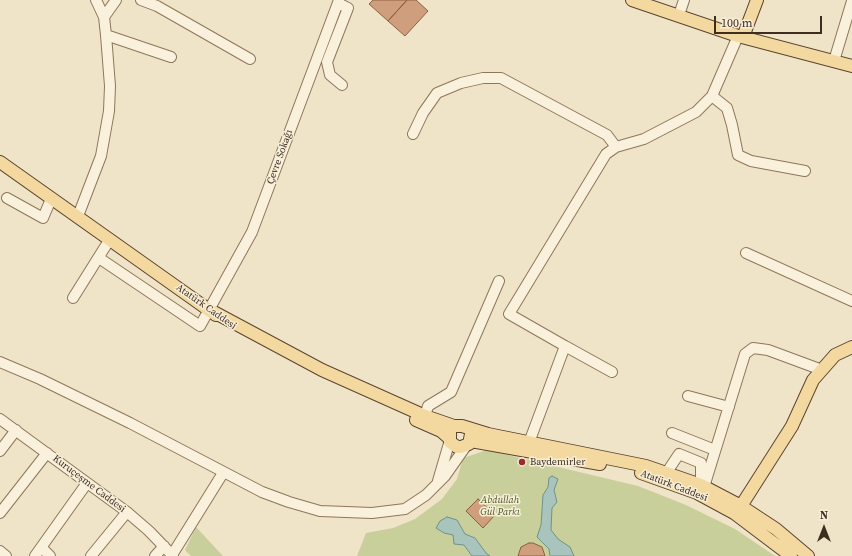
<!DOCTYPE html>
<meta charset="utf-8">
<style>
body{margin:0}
#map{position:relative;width:852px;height:556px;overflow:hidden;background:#f0e4c8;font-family:"Source Serif 4",serif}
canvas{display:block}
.north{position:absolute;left:804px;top:508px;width:40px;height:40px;-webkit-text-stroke:3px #f7eed8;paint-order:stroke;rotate:0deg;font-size:11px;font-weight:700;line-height:16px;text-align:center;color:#3d2e20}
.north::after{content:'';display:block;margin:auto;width:14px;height:18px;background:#3d2e20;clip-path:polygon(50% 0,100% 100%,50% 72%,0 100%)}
.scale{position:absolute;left:714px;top:16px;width:108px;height:18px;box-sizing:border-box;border:2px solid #3d2e20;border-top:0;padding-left:5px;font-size:12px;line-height:14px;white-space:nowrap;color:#3d2e20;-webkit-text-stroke:3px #f7eed8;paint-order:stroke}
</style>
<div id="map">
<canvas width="852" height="556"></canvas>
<div class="north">N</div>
<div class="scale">100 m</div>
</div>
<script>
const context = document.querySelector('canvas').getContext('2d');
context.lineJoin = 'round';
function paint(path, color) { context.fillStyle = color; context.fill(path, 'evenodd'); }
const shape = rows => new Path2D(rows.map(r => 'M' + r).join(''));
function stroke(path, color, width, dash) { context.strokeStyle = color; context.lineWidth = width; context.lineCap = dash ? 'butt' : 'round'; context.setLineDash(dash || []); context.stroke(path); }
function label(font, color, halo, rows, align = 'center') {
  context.font = font + ' "Source Serif 4",serif'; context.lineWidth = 3; context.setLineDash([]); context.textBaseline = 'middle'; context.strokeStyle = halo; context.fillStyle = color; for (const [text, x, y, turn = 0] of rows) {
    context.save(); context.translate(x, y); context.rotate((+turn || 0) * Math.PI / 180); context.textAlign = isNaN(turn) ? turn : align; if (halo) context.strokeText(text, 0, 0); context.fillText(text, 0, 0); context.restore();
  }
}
paint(shape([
 [487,450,638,486,686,505,735,529,775,556,357,556,366,533,393,528,415,519,442,499,457,479,463,458],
 [196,527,223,556,191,556,185,550]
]), '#c9cf9b');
const water = shape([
 [552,476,558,479,554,490,557,502,552,508,551,530,558,539,570,547,574,556,550,556,549,549,537,537,541,525,543,495,548,487,549,478,552,476],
 [447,517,457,520,465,534,475,538,486,553,490,556,472,556,464,545,454,544,453,535,444,533,436,528,440,521,447,517]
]);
paint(water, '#a9c4bc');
stroke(water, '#6f938a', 1);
const building = shape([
 [373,0,407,0,388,21,369,4,373,0],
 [407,0,416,0,428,11,405,36,388,21,407,0],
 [478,499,495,515,483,528,466,511,478,499],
 [529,543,533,543,542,547,545,556,518,556,521,547,529,543]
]);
paint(building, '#cf9f7d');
stroke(building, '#8d5f41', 1);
const minor = shape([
 [141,0,157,6,250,59],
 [338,3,348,8,327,62,330,75,342,85],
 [679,15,684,0],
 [104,17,116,0],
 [106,35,171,57],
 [834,61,852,1],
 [712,96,727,108,732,125,738,155,751,161,805,171],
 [413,134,423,113,437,93,461,83,483,78,501,78,607,135,616,147],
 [7,198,43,218,51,199],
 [78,216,101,156,109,111,110,86,106,35,104,17,96,0],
 [746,253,852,301],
 [99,258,200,326,252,232,339,0],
 [73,298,110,239],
 [565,346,612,372],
 [0,362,40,379,130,423,262,492,289,502,320,511,372,513,405,509,426,495,445,476,466,446],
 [688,396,729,407],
 [425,416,428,406,451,392,499,281],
 [0,419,127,512,149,531,173,556],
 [672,433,715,450],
 [527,448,565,346,509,314,606,154,616,147,644,139,696,112,712,96,738,36],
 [0,451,16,430],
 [667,472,679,454,701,463,701,485],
 [438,481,450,440],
 [704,487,745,354,753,348,768,350,822,370],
 [0,513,47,453],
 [42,548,50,556],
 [0,551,6,556],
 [172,555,223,473],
 [35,556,87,483],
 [91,556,127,512],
 [155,556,164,546]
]);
const major = shape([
 [632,0,738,36,852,66],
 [743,37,757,0],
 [0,162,216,315],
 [210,310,322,370,425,416,454,426,462,426,488,434,646,466,701,485,741,506,776,529,808,556],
 [416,420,441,431,449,438],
 [450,431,450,442,457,447,461,447,469,444,471,434],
 [471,441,600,464],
 [641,473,697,493,734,513,791,556],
 [736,511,741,506,792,426,813,380,835,355,852,347]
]);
stroke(minor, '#8d765c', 12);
stroke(major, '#5b4430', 14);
stroke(minor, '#faf1dc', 10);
stroke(major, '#f3d9a0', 12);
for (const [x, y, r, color] of [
 [522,462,4,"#9e2a2b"]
]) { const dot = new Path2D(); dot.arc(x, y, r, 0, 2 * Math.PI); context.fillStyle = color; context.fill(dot); stroke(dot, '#f7eed8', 1.5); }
label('10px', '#3d2e20', '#f7eed8', [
 ["Çevre Sokağı",280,157,-70],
 ["Atatürk Caddesi",206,307,35],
 ["Kuruçeşme Caddesi",89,484,37],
 ["Atatürk Caddesi",674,486,21]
]);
label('10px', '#3d2e20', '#f7eed8', [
 ["Baydemirler",530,462]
], 'left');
label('italic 10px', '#4d5a26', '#f7eed8', [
 ["Abdullah",500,500],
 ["Gül Parkı",500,512]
]);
</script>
